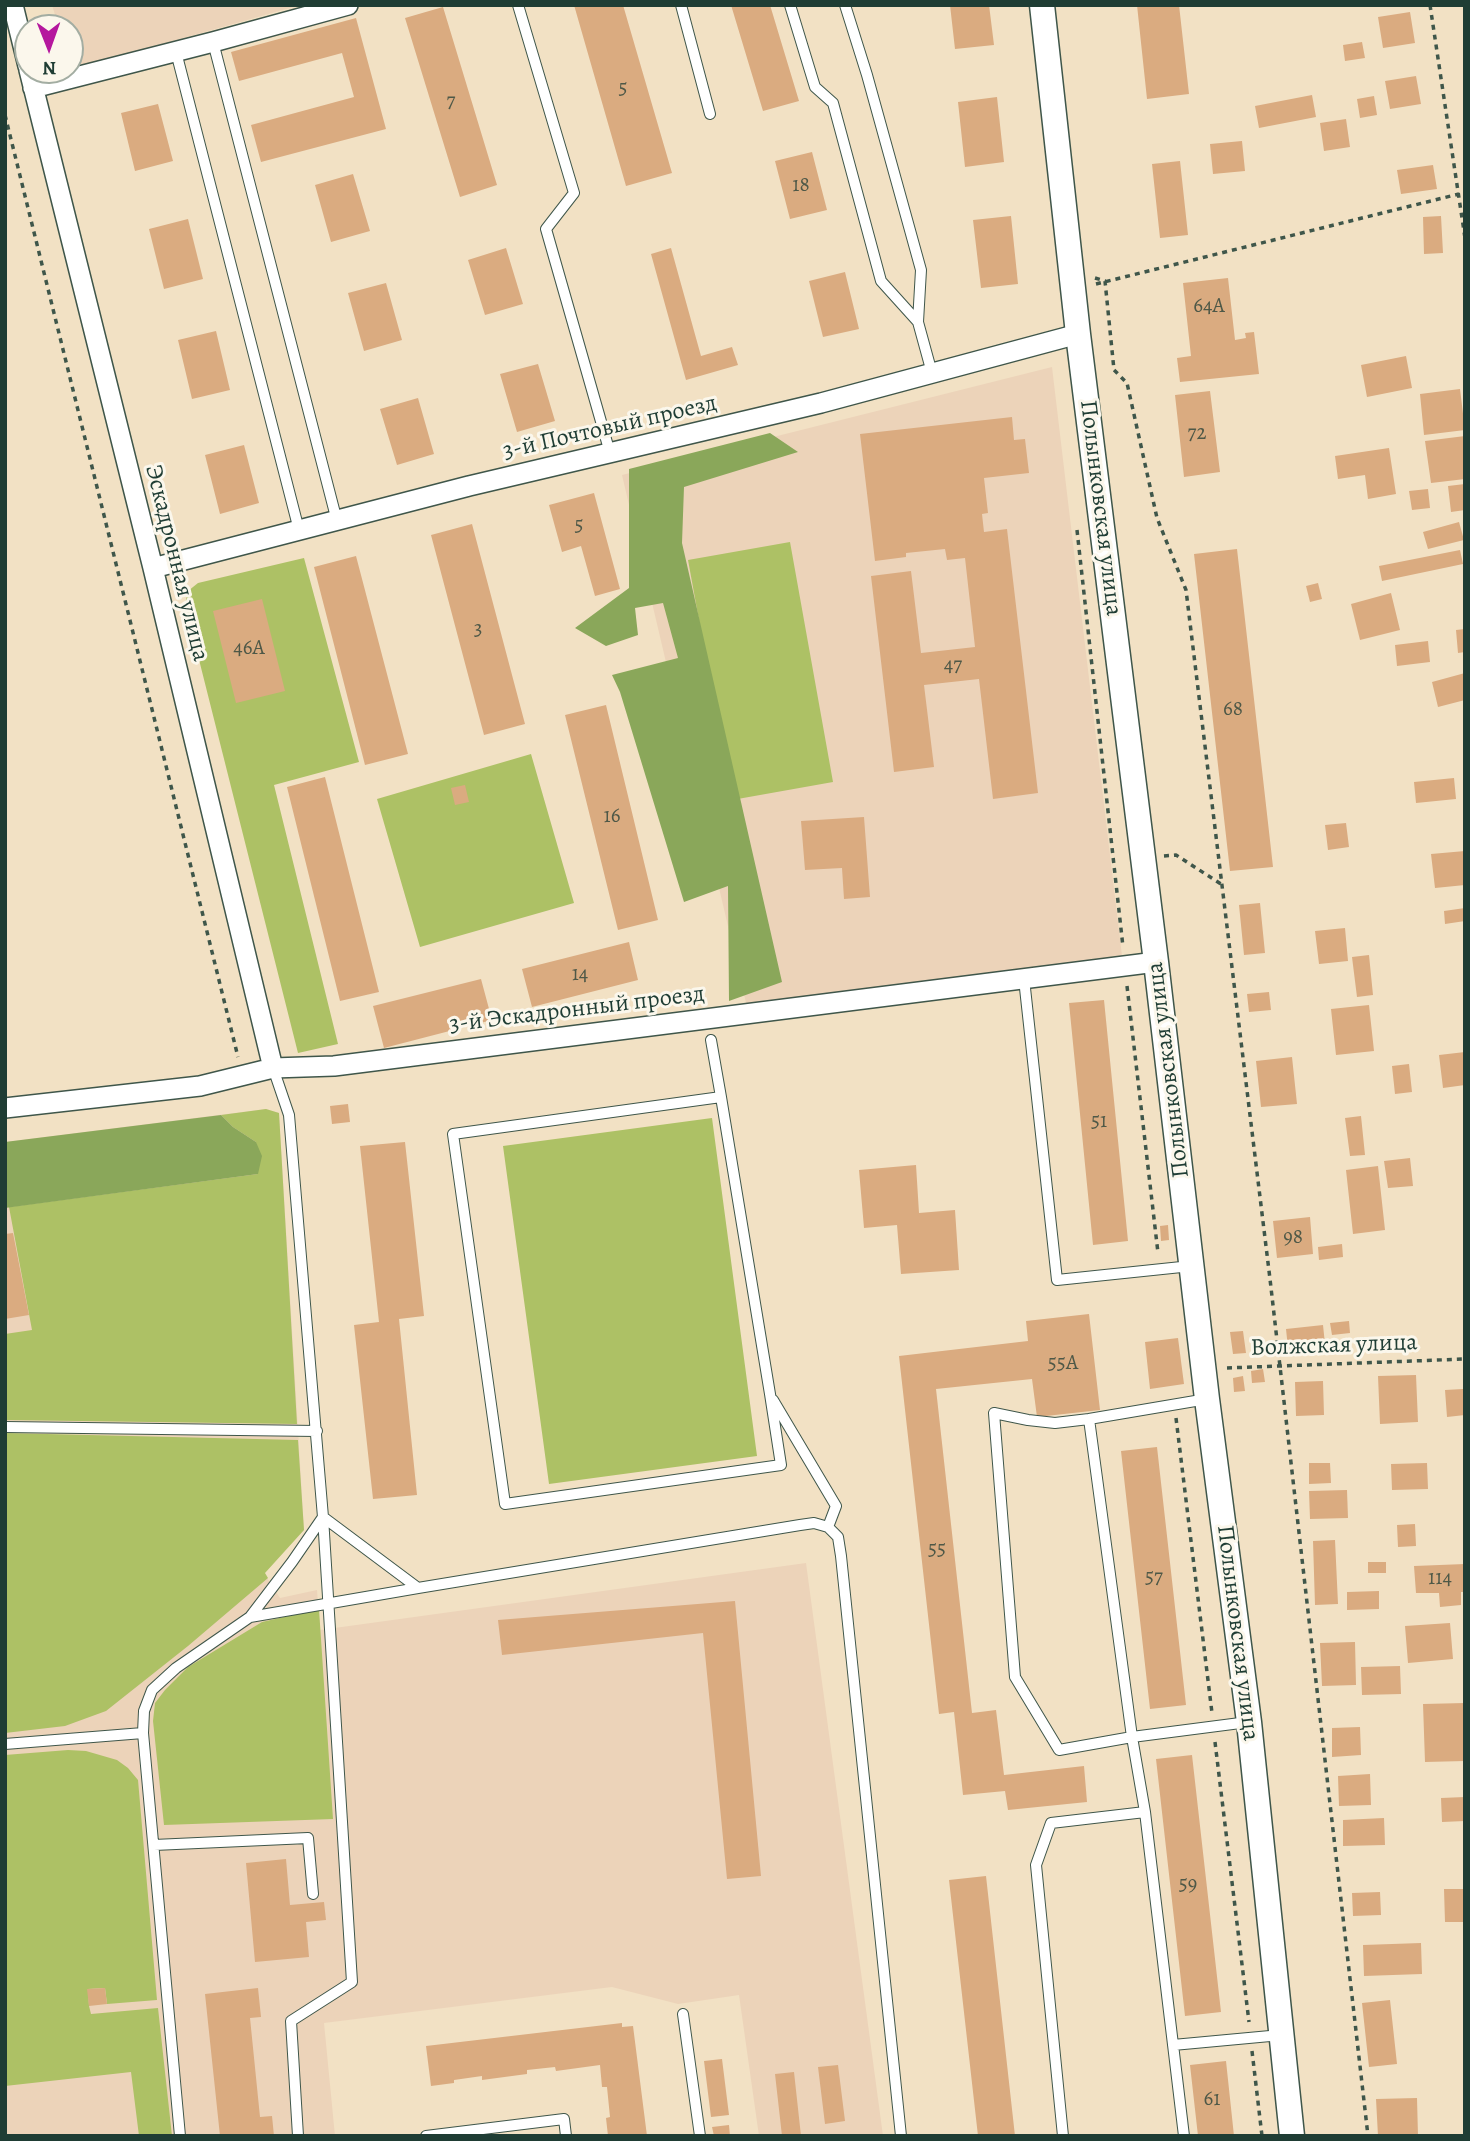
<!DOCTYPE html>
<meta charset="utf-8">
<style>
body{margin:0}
#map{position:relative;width:1470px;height:2141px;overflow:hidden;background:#f2e1c4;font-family:Alegreya,serif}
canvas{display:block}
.frame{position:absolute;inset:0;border:7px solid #1f3d34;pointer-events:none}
.north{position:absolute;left:14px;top:14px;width:70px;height:70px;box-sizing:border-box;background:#fbf7ec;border:2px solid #a3ada2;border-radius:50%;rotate:179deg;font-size:19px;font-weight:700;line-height:28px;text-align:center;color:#1f3d34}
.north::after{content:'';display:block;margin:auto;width:24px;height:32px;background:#b5179e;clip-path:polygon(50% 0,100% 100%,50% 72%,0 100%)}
</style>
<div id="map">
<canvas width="1470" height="2141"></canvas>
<div class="frame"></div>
<div class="north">N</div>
</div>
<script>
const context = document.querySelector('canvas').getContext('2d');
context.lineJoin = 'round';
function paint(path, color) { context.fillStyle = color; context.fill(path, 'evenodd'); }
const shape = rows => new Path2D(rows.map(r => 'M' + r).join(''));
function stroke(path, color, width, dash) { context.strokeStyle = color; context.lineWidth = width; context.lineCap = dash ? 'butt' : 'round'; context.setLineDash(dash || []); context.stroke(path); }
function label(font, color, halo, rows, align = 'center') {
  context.font = font + ' Alegreya,serif'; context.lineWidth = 6; context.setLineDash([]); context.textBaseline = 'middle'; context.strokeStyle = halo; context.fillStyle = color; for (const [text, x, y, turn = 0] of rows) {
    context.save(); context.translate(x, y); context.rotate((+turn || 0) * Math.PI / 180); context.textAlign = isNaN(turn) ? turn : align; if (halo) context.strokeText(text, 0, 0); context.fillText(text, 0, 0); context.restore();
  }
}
paint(shape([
 [52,5,300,5,78,68,70,63,70,28,59,28],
 [1052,367,1122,956,747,1007,622,475],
 [266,1109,279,1113,304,1530,264,1573,280,1598,317,1590,320,1630,806,1563,883,2136,759,2136,739,1995,678,2004,612,1987,324,2023,335,2136,5,2136,5,1142]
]), '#ecd3b9');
paint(shape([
 [790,542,833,782,732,800,688,560],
 [304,558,359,762,274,785,338,1044,298,1053,185,604,188,591,198,583],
 [531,754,574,903,420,947,377,799],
 [266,1109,279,1113,297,1424,5,1420,5,1334,32,1330,9,1207,258,1174,256,1142,233,1127,221,1115],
 [712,1118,757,1456,549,1484,503,1146],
 [5,1433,298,1440,304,1530,265,1573,268,1578,188,1646,106,1711,65,1726,5,1733],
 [319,1609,333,1819,164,1825,153,1721,155,1703,165,1690,188,1667,262,1622],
 [68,1750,86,1751,117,1760,128,1768,138,1780,157,2000,107,2004,105,1988,88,1989,89,2006,91,2014,158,2008,172,2136,139,2136,131,2072,5,2086,5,1755]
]), '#adc165');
paint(shape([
 [770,433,798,452,684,487,682,543,782,982,729,1001,728,886,684,902,620,692,612,675,678,658,663,603,635,608,638,635,606,646,575,628,629,588,629,469],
 [221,1115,233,1127,256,1142,262,1156,258,1174,5,1208,5,1142]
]), '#8aa75a');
paint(shape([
 [574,5,623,5,672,173,626,186],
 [731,5,770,5,799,101,763,111],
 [950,5,989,5,994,45,955,49],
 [1137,5,1179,5,1189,94,1147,99],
 [443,7,497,185,460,197,405,18],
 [1410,12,1415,43,1383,48,1378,17],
 [356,18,386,129,261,162,251,125,354,97,342,53,239,81,231,52],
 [1362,42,1365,58,1345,61,1343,45],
 [1416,76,1421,104,1390,109,1385,81],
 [1312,95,1316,117,1259,128,1255,106],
 [1374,96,1377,115,1360,118,1357,99],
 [997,97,1004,162,965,167,958,102],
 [158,104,173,161,135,171,121,113],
 [1346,119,1350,147,1324,151,1320,123],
 [1242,141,1245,171,1213,174,1210,144],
 [812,152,827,210,790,219,775,161],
 [1180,161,1188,235,1160,238,1152,164],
 [1433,165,1437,189,1401,194,1397,170],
 [353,174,370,231,331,242,315,185],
 [1011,216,1018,284,981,288,973,220],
 [1441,216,1443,253,1424,254,1423,217],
 [188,219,203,279,164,289,149,229],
 [506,248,523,304,485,315,468,260],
 [671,248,701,356,732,347,738,365,686,380,651,254],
 [845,272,859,329,823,337,809,281],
 [1228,278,1235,340,1246,338,1245,333,1254,332,1259,374,1180,382,1177,358,1191,356,1183,283],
 [386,283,402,340,364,351,348,293],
 [216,331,230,390,192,399,178,340],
 [1406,356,1412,388,1367,397,1361,365],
 [538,364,555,421,517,432,500,374],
 [1460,389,1465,430,1424,435,1420,394],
 [1210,391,1220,472,1184,477,1175,395],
 [418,398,434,454,397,465,380,409],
 [1012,417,1014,440,1025,439,1029,473,984,478,988,513,982,514,984,532,1007,529,1038,793,993,799,979,679,924,685,934,767,894,772,871,576,911,571,921,653,975,647,965,558,947,560,945,549,906,553,906,557,875,561,860,434],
 [1465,436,1465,479,1431,483,1425,441],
 [244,445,259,503,220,514,205,455],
 [1389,448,1396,494,1368,499,1365,475,1338,479,1335,456],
 [1465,484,1465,510,1451,512,1448,486],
 [1428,489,1430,508,1412,510,1409,491],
 [594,493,620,589,595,596,581,546,562,552,549,505],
 [1459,522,1464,540,1428,549,1423,532],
 [472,524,525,724,484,735,431,535],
 [1237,549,1273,867,1230,871,1194,554],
 [1460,550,1463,564,1382,581,1379,566],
 [356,556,408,754,365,765,314,567],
 [1318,583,1322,599,1310,602,1306,586],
 [1391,593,1400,630,1360,640,1351,604],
 [262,599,285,691,236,703,213,611],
 [1465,629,1465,652,1458,653,1456,630],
 [1428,641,1430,662,1397,666,1395,645],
 [1465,673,1465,700,1438,707,1432,682],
 [606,705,658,920,618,930,565,715],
 [325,777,379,992,340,1001,287,787],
 [1454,778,1456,799,1416,803,1414,782],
 [465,785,469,802,455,805,451,788],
 [864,817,870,897,844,899,842,868,805,870,801,821],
 [1346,823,1349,847,1328,850,1325,825],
 [1465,851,1465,885,1435,888,1431,854],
 [1260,903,1265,953,1244,955,1239,905],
 [1465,908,1465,921,1445,924,1444,911],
 [1345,928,1348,961,1319,964,1315,931],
 [629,942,638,980,532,1007,522,969],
 [1369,955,1373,995,1357,997,1352,957],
 [481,979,492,1020,384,1048,373,1006],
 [1269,992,1271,1010,1249,1012,1247,994],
 [1104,1000,1128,1241,1093,1245,1069,1003],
 [1369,1005,1374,1051,1336,1055,1331,1009],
 [1465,1052,1465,1085,1443,1088,1439,1055],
 [1292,1057,1297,1104,1261,1107,1256,1061],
 [1409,1064,1412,1092,1395,1094,1392,1066],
 [348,1104,350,1122,332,1124,330,1106],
 [1361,1116,1365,1155,1350,1156,1345,1118],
 [405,1142,424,1316,399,1319,417,1495,373,1499,354,1325,379,1322,360,1146],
 [1410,1158,1413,1186,1388,1188,1384,1161],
 [916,1165,919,1213,955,1210,959,1270,901,1274,897,1225,864,1228,859,1170],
 [1378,1166,1385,1230,1353,1234,1346,1170],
 [1310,1217,1313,1254,1277,1258,1273,1221],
 [1168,1225,1169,1240,1161,1241,1160,1226],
 [13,1233,29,1315,5,1319,5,1234],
 [1342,1244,1343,1257,1319,1260,1318,1247],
 [1089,1314,1100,1410,1037,1417,1032,1379,936,1389,972,1713,996,1710,1004,1775,1084,1766,1087,1802,1008,1810,1005,1791,963,1795,954,1712,939,1714,899,1356,1028,1341,1026,1321],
 [1349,1321,1350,1333,1332,1335,1330,1323],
 [1323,1325,1325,1344,1288,1348,1286,1329],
 [1243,1331,1246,1353,1233,1354,1230,1332],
 [1178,1338,1184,1384,1150,1389,1145,1342],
 [1263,1369,1265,1382,1252,1383,1251,1371],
 [1416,1375,1418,1422,1380,1424,1378,1376],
 [1243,1376,1245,1391,1234,1392,1233,1378],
 [1323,1381,1324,1415,1296,1416,1295,1382],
 [1463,1389,1465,1415,1447,1417,1445,1390],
 [1157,1447,1186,1705,1150,1709,1121,1451],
 [1309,1463,1330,1463,1331,1483,1309,1484],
 [1427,1463,1428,1489,1392,1490,1391,1464],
 [1347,1490,1348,1518,1310,1519,1309,1491],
 [1415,1524,1416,1546,1398,1547,1397,1525],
 [1335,1540,1338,1604,1315,1605,1313,1541],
 [1368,1562,1386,1562,1386,1573,1368,1573],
 [1465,1564,1465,1592,1461,1592,1461,1605,1440,1607,1439,1593,1416,1593,1414,1566],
 [1379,1591,1379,1609,1347,1610,1347,1592],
 [735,1601,761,1876,727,1879,703,1633,502,1655,498,1620],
 [1450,1623,1453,1659,1408,1663,1405,1626],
 [1355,1642,1356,1685,1322,1686,1320,1643],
 [1400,1666,1401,1694,1362,1695,1361,1667],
 [1465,1703,1465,1761,1425,1762,1423,1704],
 [1360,1727,1361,1755,1332,1757,1332,1728],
 [1192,1755,1221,2012,1185,2016,1156,1759],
 [1370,1774,1371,1805,1339,1806,1338,1776],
 [1465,1797,1465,1821,1442,1822,1441,1798],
 [1384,1818,1385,1845,1343,1846,1343,1820],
 [286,1859,290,1905,324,1902,326,1920,306,1922,309,1957,255,1962,246,1863],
 [986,1876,1015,2136,978,2136,949,1880],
 [1444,1889,1465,1889,1465,1922,1445,1922],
 [1380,1892,1381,1915,1353,1916,1352,1893],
 [1421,1943,1422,1974,1364,1976,1363,1945],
 [105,1988,107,2004,89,2006,87,1989],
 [258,1988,261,2017,250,2018,260,2117,272,2116,274,2136,220,2136,205,1994],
 [1390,2000,1397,2064,1369,2067,1362,2003],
 [622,2023,622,2027,633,2026,647,2136,608,2136,606,2118,610,2117,607,2087,602,2087,600,2065,556,2071,555,2067,527,2070,527,2074,482,2080,482,2076,454,2080,454,2083,431,2086,426,2046],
 [722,2059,729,2115,711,2117,704,2061],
 [1226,2061,1234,2136,1198,2136,1190,2065],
 [838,2065,845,2121,825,2124,818,2067],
 [794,2072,801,2136,782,2136,775,2074],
 [1417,2098,1418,2136,1378,2136,1376,2099],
 [729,2125,730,2136,714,2136,712,2127]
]), '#daab80');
const service = shape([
 [518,5,574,193,546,229,610,453],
 [681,5,710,114],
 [790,5,815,87,833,103,881,281,918,322],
 [845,5,867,75,921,270,918,322,932,373],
 [213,42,337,521],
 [176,52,299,530],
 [1024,979,1057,1280,1191,1266],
 [711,1040,721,1097,770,1394,781,1465,505,1504,453,1134,721,1097],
 [773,1400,836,1506,828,1527],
 [1089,1419,1055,1423,1028,1420,994,1413,1015,1677,1059,1750,1132,1737,1248,1722],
 [5,1427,317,1431],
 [323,1517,418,1588,800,1525,814,1523,828,1527,838,1537,841,1556,901,2136],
 [250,1617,418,1588],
 [143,1733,180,2136],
 [5,1744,143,1733,144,1711,152,1690,176,1668,250,1617,292,1562,323,1517,289,1115,273,1068],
 [154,1845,308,1838,313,1894],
 [683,2014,700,2136],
 [1173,2045,1281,2035],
 [298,2136,291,2021,352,1982,323,1517],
 [426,2136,564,2119,566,2136],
 [1063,2136,1036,1865,1051,1823,1145,1812],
 [1184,2136,1145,1812,1132,1737,1089,1419,1207,1399]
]);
const minor = shape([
 [13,5,28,66],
 [29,70,153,568,273,1068],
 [33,88,213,42,348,5],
 [153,568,469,486,821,403,1078,334],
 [5,1108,200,1086,273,1068,334,1066,1156,962]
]);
const tertiary = shape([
 [1042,5,1078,334,1156,962,1207,1399,1249,1722,1292,2136]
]);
stroke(service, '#3f564a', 12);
stroke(minor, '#3f564a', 22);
stroke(tertiary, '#3f564a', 27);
stroke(shape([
 [1430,5,1465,238],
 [5,115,238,1057],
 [1095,278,1105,281,1114,370,1127,383,1157,518,1186,590,1270,1279,1368,2136],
 [1096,284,1459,194],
 [1077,530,1123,947],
 [1164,856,1176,855,1221,884],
 [1127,986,1158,1253],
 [1227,1368,1465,1359],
 [1176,1418,1212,1713],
 [1215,1742,1249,2022],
 [1252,2051,1262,2136]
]), '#3f564a', 3.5, [5, 5]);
stroke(service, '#fff', 10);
stroke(minor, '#fff', 19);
stroke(tertiary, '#fff', 24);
label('21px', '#4e5847', null, [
 ["5",623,89],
 ["7",451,102],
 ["18",801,186],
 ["64А",1209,307],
 ["72",1197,434],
 ["5",579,526],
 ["3",478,630],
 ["46А",249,649],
 ["47",953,666],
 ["68",1233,710],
 ["16",612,817],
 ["14",580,975],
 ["51",1099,1122],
 ["98",1293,1238],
 ["55А",1063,1364],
 ["55",937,1550],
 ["57",1154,1578],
 ["114",1440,1579],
 ["59",1188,1885],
 ["61",1212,2100]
]);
label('24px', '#1f3d34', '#fbf7ec', [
 ["3-й Почтовый проезд",610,428,-13],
 ["Полынковская улица",1100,508,83],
 ["Эскадронная улица",176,563,76],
 ["3-й Эскадронный проезд",577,1010,-7],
 ["Полынковская улица",1169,1070,-97],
 ["Волжская улица",1334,1346,-2],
 ["Полынковская улица",1237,1633,83]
]);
</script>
